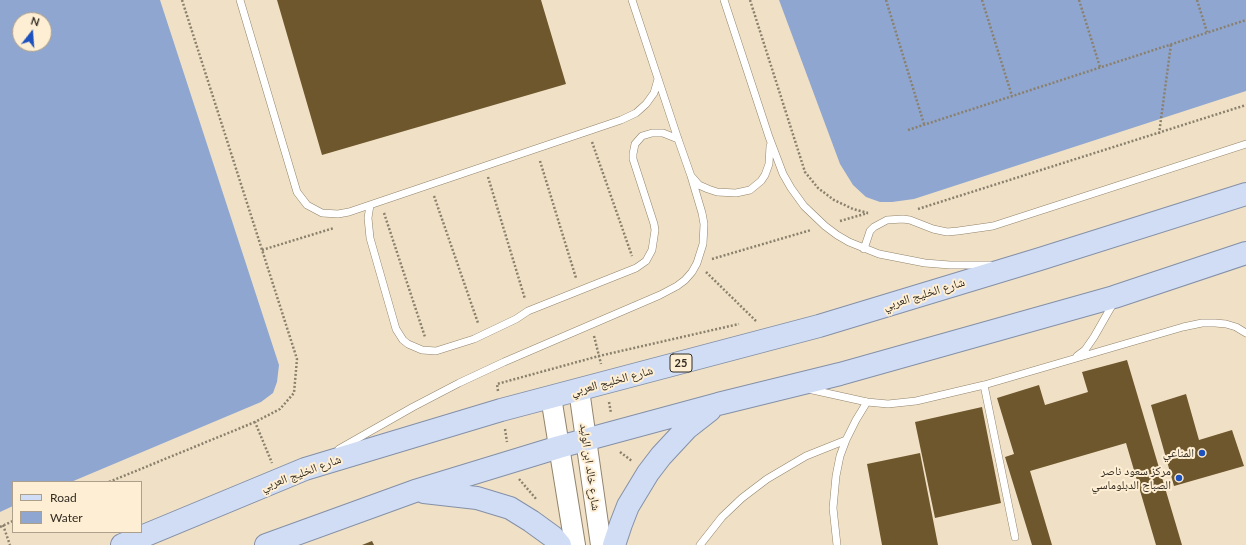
<!DOCTYPE html>
<meta charset="utf-8">
<style>
body{margin:0}
#map{position:relative;width:1246px;height:545px;overflow:hidden;background:#f0e1c6;font-family:Lato,sans-serif}
canvas{display:block}
.legend{position:absolute;left:12px;top:481px;width:130px;height:52px;box-sizing:border-box;background:#feeed3;border:1px solid #aca08c;margin:0;padding:5px 7px;list-style:none;font-size:12px;color:#322c22}
.legend li{display:flex;align-items:center;gap:8px;height:20px}
.legend b{width:20px;border:1px solid #aca08c}
.north{position:absolute;left:12px;top:12px;width:40px;height:40px;box-sizing:border-box;background:#feeed3;border:1px solid #aca08c;border-radius:50%;rotate:17deg;font-size:11px;font-weight:700;line-height:16px;text-align:center;color:#322c22}
.north::after{content:'';display:block;margin:auto;width:14px;height:18px;background:#1d51be;clip-path:polygon(50% 0,100% 100%,50% 72%,0 100%)}
</style>
<div id="map">
<canvas width="1246" height="545"></canvas>
<ul class="legend">
<li><b style="height:5px;background:#d0ddf5"></b>Road</li>
<li><b style="height:11px;background:#8fa6d0"></b>Water</li>
</ul>
<div class="north">N</div>
</div>
<script>
const context = document.querySelector('canvas').getContext('2d');
context.lineJoin = 'round';
function paint(path, color) { context.fillStyle = color; context.fill(path, 'evenodd'); }
const shape = rows => new Path2D(rows.map(r => 'M' + r).join(''));
function stroke(path, color, width, dash) { context.strokeStyle = color; context.lineWidth = width; context.lineCap = dash ? 'butt' : 'round'; context.setLineDash(dash || []); context.stroke(path); }
function label(font, color, halo, rows, align = 'center') {
  context.font = font + ' Lato,"Noto Naskh Arabic",sans-serif'; context.lineWidth = 4; context.setLineDash([]); context.textBaseline = 'middle'; context.strokeStyle = halo; context.fillStyle = color; for (const [text, x, y, turn = 0] of rows) {
    context.save(); context.translate(x, y); context.rotate((+turn || 0) * Math.PI / 180); context.textAlign = isNaN(turn) ? turn : align; if (halo) context.strokeText(text, 0, 0); context.fillText(text, 0, 0); context.restore();
  }
}
paint(shape([
 [0,0,160,0,279,365,277,382,273,393,261,402,71,482,13,482,13,506,0,512],
 [20,20,44,20,44,44,20,44],
 [779,0,1246,0,1246,91,914,199,892,202,880,202,866,197,853,185,840,164]
]), '#8fa6d0');
paint(shape([
 [277,0,541,0,566,84,322,155],
 [1127,360,1182,545,1156,545,1126,443,1030,471,1052,545,1032,545,1005,457,1014,454,997,398,1039,385,1045,405,1088,392,1082,372],
 [1186,394,1199,440,1232,430,1244,466,1174,486,1151,405],
 [982,407,1001,503,935,518,915,422],
 [920,453,938,545,882,545,867,464],
 [372,541,374,545,362,545]
]), '#6f572d');
const service = shape([
 [240,0,297,192,307,205,322,213,338,214,349,212,621,120,636,113,646,104,654,93,658,79],
 [724,0,769,137,783,174,791,188,804,206,825,226,837,235,849,242,879,254,925,263,950,265,990,265],
 [693,178,699,185,708,189,717,192,736,193,750,190,761,181,765,175,769,164,770,146],
 [370,205,368,218,370,238,396,329,403,340,408,344,422,350,436,351,474,339,516,319,528,311,636,268,646,261,652,250,655,230,654,224,633,159,633,154,635,144,642,136,652,133,663,133,678,139],
 [864,249,870,231,874,227,887,220,903,219,910,220,933,229,947,232,958,231,993,226,1246,144],
 [1077,356,1085,350,1094,337,1114,302],
 [984,385,1015,537],
 [808,389,867,402,888,404,916,401,984,385,1183,327,1202,323,1215,323,1226,324,1236,327,1246,333],
 [339,449,413,407,459,383,504,362,660,295,677,286,685,280,692,272,697,263,703,244,704,224,702,213,691,176,678,139,632,0],
 [700,545,722,517,742,498,767,479,806,456,846,440],
 [837,545,833,508,836,476,840,456,846,440,856,420,867,402]
]);
const secondary = shape([
 [579,390,601,545],
 [551,397,575,545]
]);
const primary = shape([
 [424,492,477,498,510,508,531,521,553,537,560,545],
 [122,545,305,469,501,410,819,326,1040,259,1246,194],
 [266,545,415,491,559,447,718,404,840,374,1114,297,1246,253],
 [614,545,621,524,628,506,648,473,661,456,687,428,710,410]
]);
stroke(service, '#92836b', 8);
stroke(secondary, '#92836b', 22);
stroke(primary, '#8490a7', 24);
stroke(shape([
 [182,0,297,359,294,393,280,409,255,422,272,463],
 [750,0,805,172,818,188,834,200,853,209,868,213],
 [886,0,924,124],
 [982,0,1012,96],
 [1079,0,1100,67],
 [1197,0,1207,32],
 [908,130,1246,20],
 [1159,134,1171,44],
 [592,142,632,256],
 [540,161,576,278],
 [488,177,525,299],
 [434,196,478,323],
 [918,209,1246,105],
 [384,213,425,337],
 [840,221,868,213],
 [262,250,334,228],
 [712,259,811,230],
 [706,272,756,321],
 [594,336,601,364],
 [498,391,497,384,599,356,739,324],
 [609,402,611,413],
 [505,429,507,442],
 [620,452,632,461],
 [519,479,537,500],
 [109,482,255,422],
 [3,525,10,545],
 [0,527,13,521]
]), '#8a806e', 2.5, [2, 2]);
stroke(service, '#fff', 7);
stroke(secondary, '#fff', 20);
stroke(primary, '#d0ddf5', 22);
for (const [x, y, r, color] of [
 [1202,453,4,"#1d51be"],
 [1179,478,4,"#1d51be"]
]) { const dot = new Path2D(); dot.arc(x, y, r, 0, 2 * Math.PI); context.fillStyle = color; context.fill(dot); stroke(dot, '#feeed3', 1.5); }
for (const [x, y, w] of [
 [681,363,22]
]) { const box = new Path2D(); box.roundRect(x - w / 2, y - 9, w, 18, 3); context.fillStyle = '#feeed3'; context.fill(box); stroke(box, '#322c22', 1); }
label('bold 11px', '#322c22', null, [
 ["25",681,363]
]);
label('12px', '#322c22', '#feeed3', [
 ["شارع الخليج العربي",924,294,-17],
 ["شارع الخليج العربي",612,381,-15],
 ["شارع خالد ابن الوليد",590,467,82],
 ["شارع الخليج العربي",301,473,-20]
]);
label('12px', '#322c22', '#feeed3', [
 ["المناعي",1194,453],
 ["مركز سعود ناصر",1171,471],
 ["الصباح الدبلوماسي",1171,485]
], 'right');
</script>
